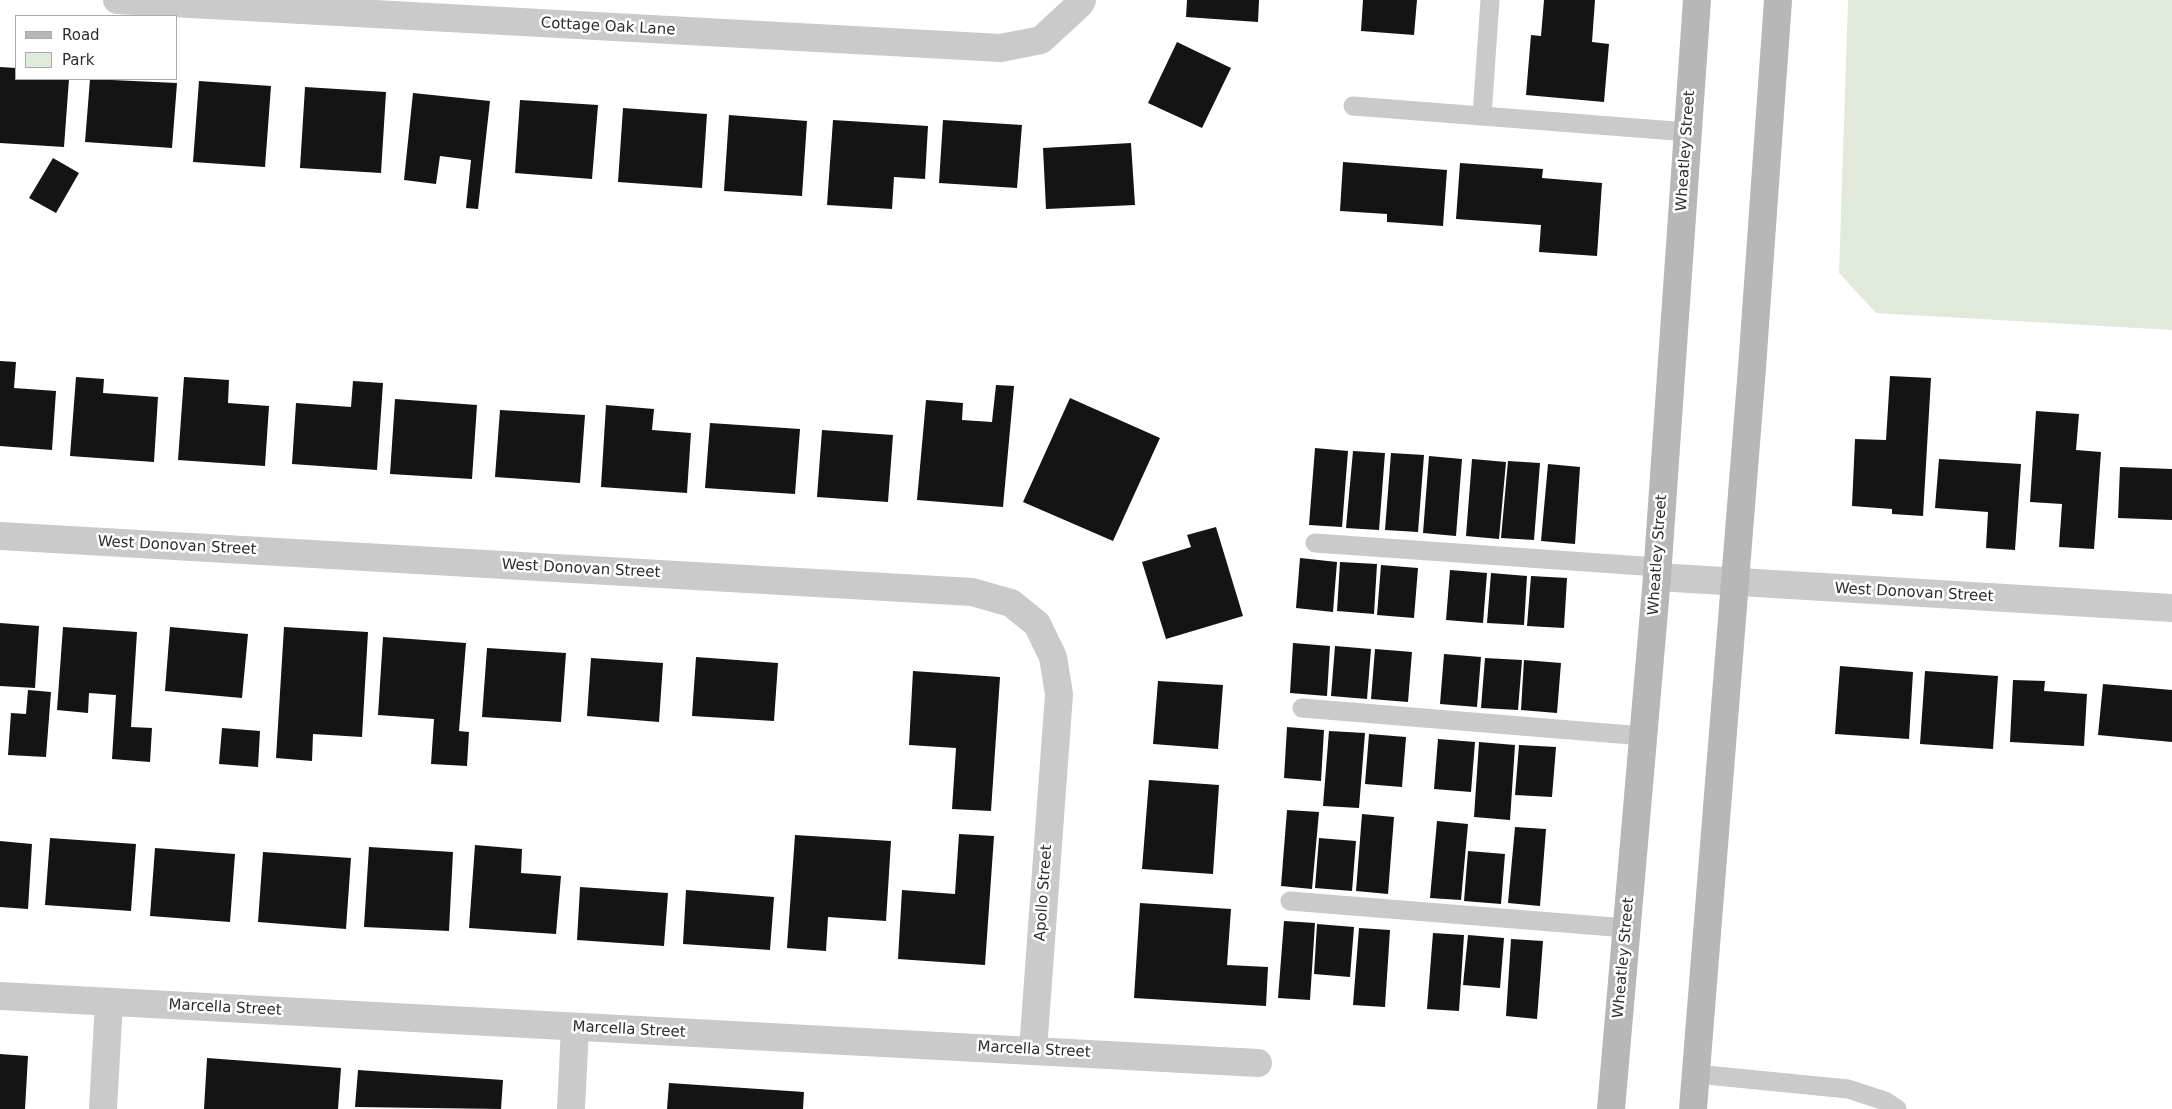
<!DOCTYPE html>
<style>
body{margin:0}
#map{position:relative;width:2172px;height:1109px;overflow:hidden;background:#fff;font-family:"DejaVu Sans",sans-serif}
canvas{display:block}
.legend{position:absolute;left:15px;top:15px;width:162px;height:65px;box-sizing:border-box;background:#fff;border:1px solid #ababab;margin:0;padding:6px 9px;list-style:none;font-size:15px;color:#2d2d2d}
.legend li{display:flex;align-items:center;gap:10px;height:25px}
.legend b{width:25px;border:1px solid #ababab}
</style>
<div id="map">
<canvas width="2172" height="1109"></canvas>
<ul class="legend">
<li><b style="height:6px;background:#b7b7b7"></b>Road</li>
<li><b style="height:14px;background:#e1eada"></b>Park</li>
</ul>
</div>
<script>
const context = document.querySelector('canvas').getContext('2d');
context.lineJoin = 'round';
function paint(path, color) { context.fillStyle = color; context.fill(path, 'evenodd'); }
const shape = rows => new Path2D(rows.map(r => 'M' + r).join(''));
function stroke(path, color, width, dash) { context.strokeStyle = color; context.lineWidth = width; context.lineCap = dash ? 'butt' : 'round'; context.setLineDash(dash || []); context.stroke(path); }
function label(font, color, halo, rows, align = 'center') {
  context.font = font + ' "DejaVu Sans",sans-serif'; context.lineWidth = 5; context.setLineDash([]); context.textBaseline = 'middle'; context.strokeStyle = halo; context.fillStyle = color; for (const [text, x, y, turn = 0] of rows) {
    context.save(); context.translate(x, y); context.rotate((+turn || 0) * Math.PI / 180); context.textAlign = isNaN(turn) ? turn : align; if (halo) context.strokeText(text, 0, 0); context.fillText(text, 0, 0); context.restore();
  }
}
paint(shape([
 [1848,0,2172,0,2172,330,1876,313,1839,273]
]), '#e1eada');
paint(shape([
 [1187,0,1259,0,1258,22,1186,17],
 [1363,0,1417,0,1414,35,1361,31],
 [1544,0,1595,0,1592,42,1609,44,1604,102,1526,95,1531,35,1541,36],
 [1177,42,1231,68,1202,128,1148,103],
 [0,67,16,68,16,79,69,79,64,147,0,143],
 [90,79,177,83,172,148,85,142],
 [199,81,271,86,265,167,193,162],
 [305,87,386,92,381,173,300,168],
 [413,93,490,101,478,209,466,208,471,160,440,156,436,184,404,180],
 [520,100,598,105,592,179,515,173],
 [623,108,707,114,702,188,618,182],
 [729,115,807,121,802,196,724,191],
 [833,120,928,126,925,179,894,177,892,209,827,205],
 [943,120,1022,125,1017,188,939,183],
 [1131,143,1135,205,1046,209,1043,148],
 [53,158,79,173,56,213,29,198],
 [1343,162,1447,170,1443,226,1387,222,1387,214,1340,211],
 [1460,163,1543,169,1542,178,1602,183,1597,256,1539,252,1541,225,1456,219],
 [0,361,16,362,14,388,56,391,52,450,0,446],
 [1890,376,1931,378,1923,516,1892,514,1892,509,1852,506,1855,439,1886,440],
 [76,377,104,379,103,393,158,397,154,462,70,456],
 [184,377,229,380,228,403,269,406,265,466,178,460],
 [353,381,383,383,377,470,292,464,296,403,351,407],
 [996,385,1014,386,1003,507,917,500,926,400,963,403,962,420,992,422],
 [1070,398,1160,438,1113,541,1023,502],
 [395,399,477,405,472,479,390,474],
 [606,405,654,409,652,430,691,433,687,493,601,487],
 [500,410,585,415,580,483,495,477],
 [2036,411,2079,414,2076,450,2101,452,2094,549,2059,547,2062,504,2030,502],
 [710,423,800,429,795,494,705,488],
 [822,430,893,435,888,502,817,497],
 [1315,448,1348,451,1342,527,1309,525],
 [1353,451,1385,453,1379,530,1346,528],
 [1391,453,1424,455,1418,532,1385,530],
 [1429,456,1462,459,1456,536,1423,533],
 [1472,459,1506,462,1499,539,1466,536],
 [1939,459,2021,464,2015,550,1986,548,1988,512,1935,508],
 [1508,461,1540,463,1534,540,1501,538],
 [1548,464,1580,467,1575,544,1541,541],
 [2120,467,2172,469,2172,520,2118,518],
 [1216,527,1243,616,1166,639,1142,562,1191,547,1187,535],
 [1300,558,1337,562,1333,612,1296,608],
 [1340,562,1377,564,1374,614,1337,611],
 [1381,565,1418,568,1414,618,1377,615],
 [1450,570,1487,573,1483,623,1446,620],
 [1491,573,1527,576,1524,625,1487,623],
 [1531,576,1567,578,1564,628,1527,626],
 [0,623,39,626,35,688,0,686],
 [63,627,137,632,131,727,152,728,150,762,112,759,116,695,89,693,88,713,57,710],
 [170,627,248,634,242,698,165,691],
 [284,627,368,632,362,737,313,734,312,761,276,758],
 [383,637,466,643,459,731,469,732,467,766,431,764,434,719,378,715],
 [1293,643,1330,646,1327,696,1290,693],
 [1335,646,1371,649,1367,699,1331,696],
 [487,648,566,653,561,722,482,717],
 [1375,649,1412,652,1408,702,1371,699],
 [1444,654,1481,657,1477,707,1440,704],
 [696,657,778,663,774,721,692,716],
 [591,658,663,663,659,722,587,716],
 [1485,658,1522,660,1518,710,1481,708],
 [1524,660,1561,663,1557,713,1521,710],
 [1840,666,1913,672,1909,739,1835,734],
 [913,671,1000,677,991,811,952,809,956,748,909,745],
 [1925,671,1998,676,1993,749,1920,744],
 [2013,680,2045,681,2044,691,2087,694,2084,746,2010,742],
 [1158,681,1223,685,1218,749,1153,744],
 [2103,684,2172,690,2172,742,2098,735],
 [28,690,51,692,46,757,8,755,11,713,26,714],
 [1287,727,1324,730,1321,781,1284,778],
 [222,728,260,731,258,767,219,764],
 [1329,731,1365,733,1359,808,1323,806],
 [1369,734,1406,737,1402,787,1365,784],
 [1438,739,1475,742,1471,792,1434,789],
 [1479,742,1515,745,1510,820,1474,817],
 [1519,745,1556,747,1552,797,1515,795],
 [1149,780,1219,785,1213,874,1142,869],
 [1287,810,1319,812,1312,889,1281,886],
 [1362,814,1394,817,1388,894,1356,891],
 [1437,821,1468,824,1461,900,1430,898],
 [1515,827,1546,829,1540,906,1508,903],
 [959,834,994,836,985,965,898,959,902,890,955,894],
 [795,835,891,841,886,921,828,917,826,951,787,948],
 [50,838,136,844,131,911,45,905],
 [1319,838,1356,841,1352,891,1315,888],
 [0,841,32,844,28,909,0,907],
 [475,845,522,849,521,873,561,876,556,934,469,928],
 [369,847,453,852,449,931,364,927],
 [155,848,235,854,230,922,150,916],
 [1468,851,1505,854,1501,904,1464,901],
 [263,852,351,858,346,929,258,922],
 [580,887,668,893,664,946,577,940],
 [686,890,774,897,770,950,683,944],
 [1140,903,1231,909,1227,965,1268,967,1266,1006,1134,998],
 [1284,921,1315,923,1310,1000,1278,998],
 [1317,924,1354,927,1350,977,1314,974],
 [1359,928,1390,930,1385,1007,1353,1005],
 [1433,933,1464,935,1459,1011,1427,1009],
 [1468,935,1504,938,1500,988,1463,985],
 [1511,939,1543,941,1537,1019,1506,1016],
 [0,1054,28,1056,25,1109,0,1109],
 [207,1058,341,1068,338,1109,204,1109],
 [358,1070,503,1080,501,1109,355,1107],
 [669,1083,804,1092,803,1109,667,1109]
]), '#141414');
stroke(shape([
 [1353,106,1688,132],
 [1482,116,1490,0],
 [1315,543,1657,567],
 [1302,708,1643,736],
 [1290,901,1626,928],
 [1696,1074,1848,1089,1885,1101,1897,1109]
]), '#cacaca', 19);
stroke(shape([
 [117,0,1001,48,1041,40,1080,4,1082,0],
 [0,536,972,592,1011,603,1037,624,1053,657,1059,694,1033,1050],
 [1657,577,2172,608],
 [0,996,1258,1063],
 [103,1109,109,1002],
 [571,1109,575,1028]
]), '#cacaca', 28);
stroke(shape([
 [1611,1109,1657,577,1697,0],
 [1693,1109,1752,368,1778,0]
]), '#b7b7b7', 28);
label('15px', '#2d2d2d', '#fff', [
 ["Cottage Oak Lane",608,27,3],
 ["Wheatley Street",1686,151,-86],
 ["West Donovan Street",177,546,3],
 ["Wheatley Street",1658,555,-86],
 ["West Donovan Street",581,569,3],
 ["West Donovan Street",1914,593,3],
 ["Apollo Street",1044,893,-86],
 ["Wheatley Street",1624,958,-85],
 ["Marcella Street",225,1008,3],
 ["Marcella Street",629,1030,3],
 ["Marcella Street",1034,1050,3]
]);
</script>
